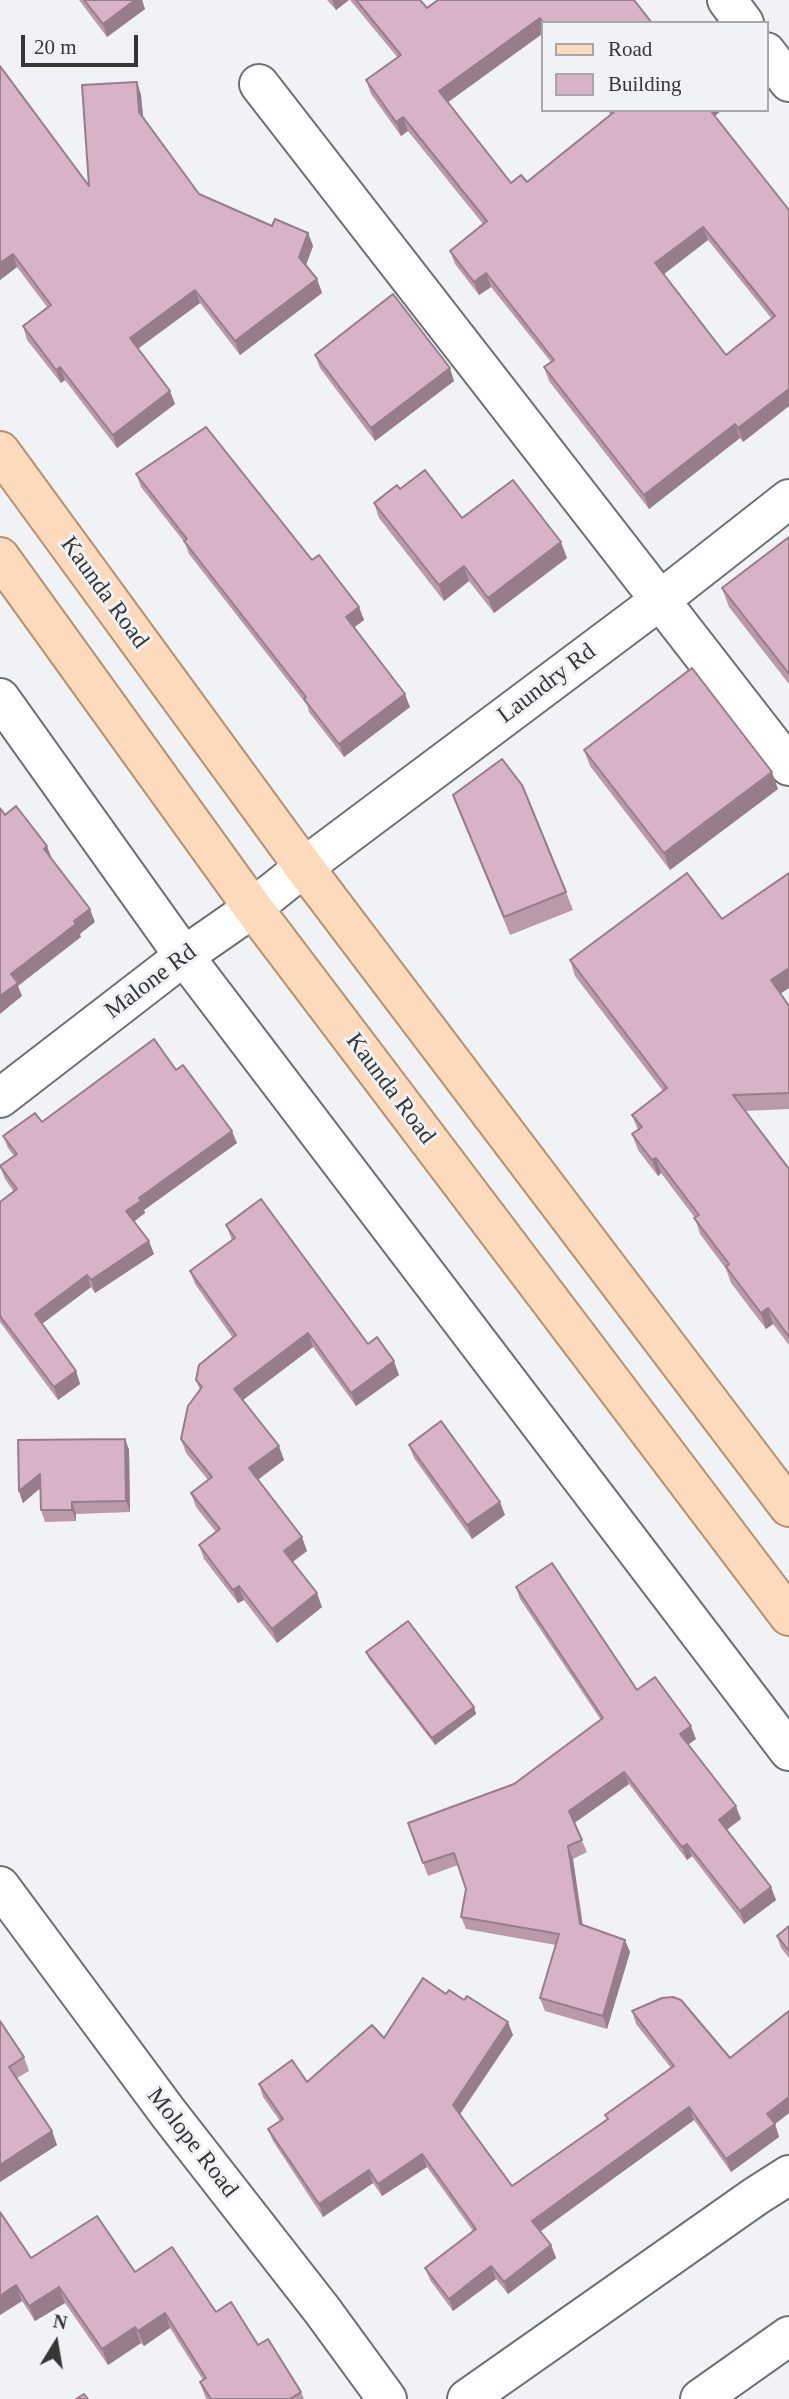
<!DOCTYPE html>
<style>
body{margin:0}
#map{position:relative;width:789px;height:2399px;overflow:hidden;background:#f0f2f5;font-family:"Times New Roman",serif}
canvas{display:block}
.legend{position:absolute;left:541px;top:21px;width:228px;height:91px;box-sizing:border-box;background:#f0f2f5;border:2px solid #a5a7a9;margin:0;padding:9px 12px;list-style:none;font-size:21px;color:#353636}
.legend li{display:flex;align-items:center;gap:14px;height:35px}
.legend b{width:35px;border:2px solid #a5a7a9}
.north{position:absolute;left:21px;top:2308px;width:70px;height:70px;-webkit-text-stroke:5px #f0f2f5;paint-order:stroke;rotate:11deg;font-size:19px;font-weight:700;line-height:28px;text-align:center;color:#353636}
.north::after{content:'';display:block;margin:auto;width:24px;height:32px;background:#353636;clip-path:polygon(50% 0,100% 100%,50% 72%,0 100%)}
.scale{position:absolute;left:21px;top:35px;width:117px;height:32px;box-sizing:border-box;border:4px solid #353636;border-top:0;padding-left:9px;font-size:21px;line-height:24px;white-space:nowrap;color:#353636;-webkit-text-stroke:5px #f0f2f5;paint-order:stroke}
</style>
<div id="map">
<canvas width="789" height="2399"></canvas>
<ul class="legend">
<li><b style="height:9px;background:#fddabb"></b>Road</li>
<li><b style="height:19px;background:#d8b2c6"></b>Building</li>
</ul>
<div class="north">N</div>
<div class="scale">20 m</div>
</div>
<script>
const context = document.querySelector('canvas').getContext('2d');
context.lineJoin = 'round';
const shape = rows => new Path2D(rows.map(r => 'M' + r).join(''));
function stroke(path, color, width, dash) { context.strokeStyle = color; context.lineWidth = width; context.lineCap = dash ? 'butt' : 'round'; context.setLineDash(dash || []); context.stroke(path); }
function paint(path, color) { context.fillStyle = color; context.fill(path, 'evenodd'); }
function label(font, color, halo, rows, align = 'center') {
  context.font = font + ' "Times New Roman",serif'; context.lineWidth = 6; context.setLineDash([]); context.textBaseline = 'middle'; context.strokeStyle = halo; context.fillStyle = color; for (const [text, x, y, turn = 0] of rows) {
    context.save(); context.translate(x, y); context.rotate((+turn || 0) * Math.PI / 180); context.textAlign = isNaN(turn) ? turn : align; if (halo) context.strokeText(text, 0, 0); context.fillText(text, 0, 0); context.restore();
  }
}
const minor = shape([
 [727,0,744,23],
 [766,52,789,82],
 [259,84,789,766],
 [0,698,184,956,789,1751],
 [0,1098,184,956,253,908,304,867,659,601,789,499],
 [0,1886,169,2114,322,2310,387,2399],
 [467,2399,756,2196,789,2175],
 [700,2399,789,2336]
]);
const major = shape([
 [0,451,304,867,789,1507],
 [0,557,253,908,789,1616]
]);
stroke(minor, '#6e7072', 42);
stroke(major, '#b6916f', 42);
stroke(minor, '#fff', 38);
stroke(major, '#fddabb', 38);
paint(shape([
 [79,0,142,0,145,9,107,37],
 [327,0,349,0,336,10],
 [350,0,420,0,427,8,652,23,542,23,542,34,448,102,511,183,527,182,611,115,607,110,722,110,715,116,789,210,789,406,743,442,740,438,649,509,549,381,544,367,551,362,491,287,479,295,455,264,450,251,483,224,408,131,401,136,371,94,366,80,398,58],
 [708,240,772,319,726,355,664,274],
 [0,66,89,186,137,82,141,95,143,118,199,194,272,226,308,233,313,246,306,265,317,279,322,293,240,355,200,303,138,349,175,404,117,448,65,380,61,383,27,340,23,326,47,307,17,267,0,280],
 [315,355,454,381,375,441,320,368],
 [136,474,312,560,359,607,364,620,354,627,410,707,344,757,309,712,307,705,189,554,185,543,141,487],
 [400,489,462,518,567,558,494,613,469,581,444,601,379,518,374,503],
 [789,537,789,684,729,607,722,588],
 [584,750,778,789,670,870,590,766],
 [453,795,566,892,573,910,510,935],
 [789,873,789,988,781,993,789,1006,789,1109,745,1111,789,1169,789,1345,773,1324,766,1329,731,1283,726,1269,700,1234,695,1218,661,1173,658,1176,638,1150,632,1134,638,1130,632,1115,663,1091,575,976,570,960,722,919],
 [176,1070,237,1143,144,1210,145,1213,134,1221,154,1254,95,1293,91,1287,42,1324,76,1371,80,1384,58,1400,0,1322,0,1202,14,1192,5,1179,0,1166,14,1156,8,1148,3,1136],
 [226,1225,368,1344,399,1375,356,1406,313,1347,243,1400,284,1460,258,1480,307,1551,293,1562,322,1607,277,1643,244,1600,238,1603,204,1559,199,1545,216,1532,196,1507,191,1493,208,1480,186,1453,181,1439,200,1390,196,1380,233,1338,195,1284,190,1271,232,1240],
 [125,1439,129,1450,130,1512,76,1514,76,1521,45,1522,41,1510,40,1488,23,1503,19,1491],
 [409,1445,505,1515,472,1539,414,1458],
 [516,1587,696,1739,688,1744,741,1819,727,1830,771,1887,776,1900,744,1924,692,1856,687,1860,629,1784,574,1823,587,1852,573,1859,583,1925,630,1952,607,2029,545,2011,540,1998,556,1945,466,1929,461,1917,466,1889,458,1865,428,1876,408,1823,514,1784,601,1720,520,1599],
 [366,1652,474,1707,476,1714,435,1745,369,1659],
 [789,1926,789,1958,781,1948,777,1936],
 [446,1994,513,2035,460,2114,512,2186,607,2119,605,2115,671,2068,636,2024,632,2011,730,2058,789,2011,789,2113,775,2124,779,2137,731,2172,694,2120,540,2231,551,2245,556,2258,508,2294,496,2279,453,2311,430,2280,425,2268,473,2231,427,2167,382,2196,373,2183,323,2217,273,2141,268,2129,280,2121,263,2097,259,2084,307,2082,384,2038],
 [0,2021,24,2057,29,2071,17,2078,52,2131,57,2145,0,2182],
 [31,2258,135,2272,216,2312,258,2345,301,2392,304,2399,206,2399,200,2382,203,2380,170,2328,144,2346,141,2343,108,2365,65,2303,35,2321,22,2301,0,2315]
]), '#ba99aa');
paint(shape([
 [135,0,142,0,145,9,107,37,103,24],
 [332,0,349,0,336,10],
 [540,18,542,25,542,34,444,105,439,91],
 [137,82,141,95,144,126,139,112],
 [708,110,722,110,711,119],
 [403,117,408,131,401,136,396,122],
 [703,227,708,240,660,277,655,263],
 [308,233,313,246,304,270,299,257],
 [13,254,17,267,0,280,0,263],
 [486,273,491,287,479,295,474,282],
 [317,279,322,293,240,355,235,341],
 [195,290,200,303,134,351,130,338],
 [60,367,65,380,61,383,56,370],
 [450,368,454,381,375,441,371,428],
 [789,389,789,406,743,442,738,428],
 [170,391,175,404,117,448,113,435],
 [735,424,740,438,649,509,644,495],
 [561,542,567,558,494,613,488,598],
 [464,566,469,581,444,601,439,585],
 [359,607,364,620,351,630,346,617],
 [405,694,410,707,344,757,339,744],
 [772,772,778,789,670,870,664,853],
 [47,846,52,859,44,849],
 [90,909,95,922,80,934,81,937,18,986,22,996,0,1014,0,996,11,974],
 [789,968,789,988,777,996,771,980],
 [232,1131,237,1143,144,1210,145,1213,131,1224,126,1211,139,1198],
 [656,1158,661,1173,658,1176,652,1160],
 [149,1241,154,1254,95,1293,91,1280],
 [87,1275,91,1287,39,1326,35,1314],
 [768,1308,773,1324,766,1329,761,1313],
 [308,1333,313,1347,239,1403,234,1389],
 [394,1361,399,1375,356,1406,351,1393],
 [76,1371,80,1384,58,1400,54,1387],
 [125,1439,129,1450,130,1512,126,1501],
 [279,1446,284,1460,254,1482,249,1468],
 [40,1474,44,1485,23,1503,19,1491],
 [72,1502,76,1514,76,1521,72,1510],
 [500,1502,505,1515,472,1539,467,1525],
 [302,1537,307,1551,289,1564,284,1551],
 [239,1586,244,1600,238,1603,233,1590],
 [317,1593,322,1607,277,1643,272,1629],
 [474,1707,476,1714,435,1745,432,1738],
 [691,1726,696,1739,685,1747,680,1734],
 [624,1772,629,1784,573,1824,569,1811],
 [736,1806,741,1819,723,1832,719,1820],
 [687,1844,692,1856,687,1860,682,1847],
 [568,1846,573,1859,584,1937,580,1924],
 [771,1887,776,1900,744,1924,740,1911],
 [625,1940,630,1952,607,2029,603,2016],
 [508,2022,513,2035,458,2117,453,2105],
 [789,2097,789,2113,775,2124,779,2137,731,2172,726,2159,767,2114],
 [689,2107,694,2120,537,2234,532,2221],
 [52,2131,57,2145,0,2182,0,2165],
 [422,2154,427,2167,382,2196,378,2184],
 [369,2170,373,2183,323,2217,319,2204],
 [551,2245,556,2258,508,2294,504,2282],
 [491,2266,496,2279,453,2311,449,2299],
 [16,2285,22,2301,0,2315,0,2296],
 [59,2287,65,2303,35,2321,29,2306],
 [165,2313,170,2328,144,2346,138,2331],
 [135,2327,141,2343,108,2365,102,2349]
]), '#977d8b');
const building = shape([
 [84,0,135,0,103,24,84,0],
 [356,0,420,0,427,8,438,0,634,0,652,23,543,23,540,18,439,91,511,183,521,175,527,182,614,112,613,110,710,110,789,210,789,389,738,428,735,424,644,495,544,367,554,360,486,273,474,282,450,251,487,221,403,117,396,122,366,80,401,55,356,0],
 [703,227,775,316,726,355,655,263,703,227],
 [0,66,89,186,82,85,137,82,139,112,199,194,272,226,275,219,308,233,299,257,317,279,235,341,195,290,130,338,170,391,113,435,60,367,56,370,23,326,51,305,13,254,0,263,0,66],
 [393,294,450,368,371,428,315,355,393,294],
 [206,427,312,560,319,555,359,607,346,617,405,694,339,744,304,699,306,697,184,541,187,539,136,474,206,427],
 [425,470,462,518,513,480,561,542,488,598,464,566,439,585,374,503,397,485,400,489,425,470],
 [789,537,789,674,722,588,789,537],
 [692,668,772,772,664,853,584,750,692,668],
 [502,759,522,785,566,892,504,917,453,795,502,759],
 [16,806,47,846,44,849,90,909,74,921,76,924,11,974,18,983,0,996,0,808,5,815,16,806],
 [687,873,722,919,789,873,789,968,771,980,789,1006,789,1093,733,1095,789,1169,789,1337,768,1308,761,1313,726,1267,729,1264,694,1218,699,1215,656,1158,652,1160,632,1134,642,1127,632,1115,667,1088,570,960,687,873],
 [154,1039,176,1070,183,1065,232,1131,139,1198,141,1201,126,1211,149,1241,91,1280,87,1275,35,1314,76,1371,54,1387,0,1316,0,1202,17,1189,0,1166,17,1154,3,1136,35,1113,42,1122,154,1039],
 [261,1199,368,1344,377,1337,394,1361,351,1393,308,1333,234,1389,279,1446,249,1468,302,1537,284,1551,317,1593,272,1629,239,1586,233,1590,199,1545,220,1529,191,1493,212,1477,181,1439,188,1406,202,1387,196,1380,199,1365,236,1335,190,1271,235,1238,226,1225,261,1199],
 [441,1421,500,1502,467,1525,409,1445,441,1421],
 [125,1439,126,1501,72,1502,72,1510,41,1510,40,1474,19,1491,18,1440,125,1439],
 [552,1563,637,1690,655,1677,691,1726,680,1734,736,1806,719,1820,771,1887,740,1911,687,1844,682,1847,624,1772,569,1811,582,1840,568,1846,580,1924,625,1940,603,2016,540,1998,559,1934,461,1917,466,1889,454,1853,423,1863,408,1823,514,1784,603,1718,516,1587,552,1563],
 [408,1621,474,1707,432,1738,366,1652,408,1621],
 [789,1926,789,1951,777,1936,789,1926],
 [423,1978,446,1994,449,1990,464,2000,467,1996,508,2022,453,2105,512,2186,608,2119,605,2115,674,2066,632,2011,662,1998,673,1997,681,2000,730,2058,789,2011,789,2097,767,2114,775,2124,726,2159,689,2107,532,2221,551,2245,504,2282,491,2266,449,2299,425,2268,476,2229,422,2154,378,2184,369,2170,319,2204,268,2129,283,2119,259,2084,292,2060,307,2082,372,2025,384,2038,423,1978],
 [0,2021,24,2057,9,2067,52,2131,0,2165,0,2021],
 [0,2212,31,2258,97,2216,135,2272,172,2247,216,2312,231,2302,258,2345,268,2339,301,2392,290,2399,211,2399,200,2382,206,2378,165,2313,138,2331,135,2327,102,2349,59,2287,29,2306,16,2285,0,2296,0,2212],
 [84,2394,88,2399,76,2399,84,2394]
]);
paint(building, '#d8b2c6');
stroke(building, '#977d8b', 2);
label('24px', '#353636', '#f0f2f5', [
 ["Kaunda Road",104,593,54],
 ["Laundry Rd",547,684,-37],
 ["Malone Rd",151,982,-37],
 ["Kaunda Road",390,1089,53],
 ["Molope Road",192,2143,52]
]);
</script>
